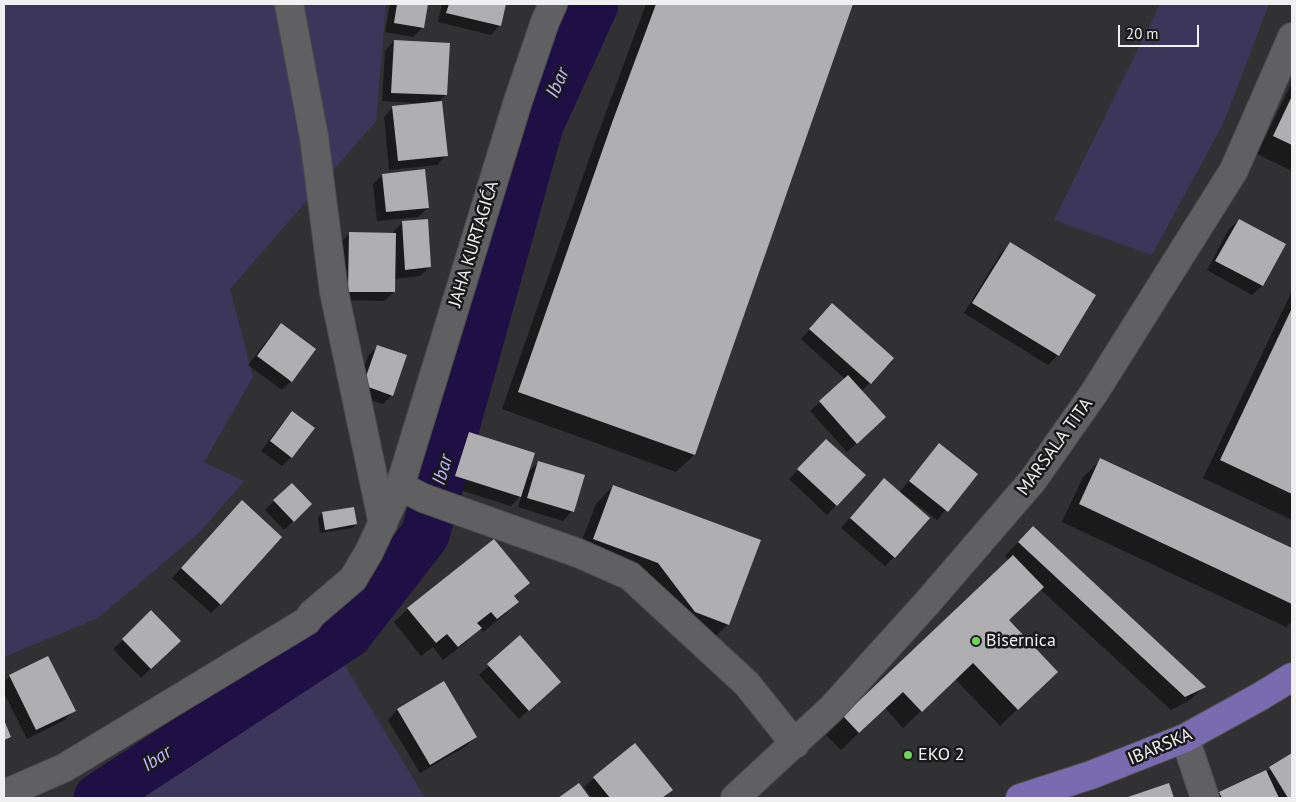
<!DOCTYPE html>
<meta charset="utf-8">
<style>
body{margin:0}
#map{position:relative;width:1296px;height:802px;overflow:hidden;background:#313134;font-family:"PT Sans",sans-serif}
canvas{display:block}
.frame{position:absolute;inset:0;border:5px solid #f0f0f1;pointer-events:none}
.scale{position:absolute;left:1118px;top:25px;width:81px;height:22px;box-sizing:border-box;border:2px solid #f0f0f1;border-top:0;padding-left:6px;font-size:15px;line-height:18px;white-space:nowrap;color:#f0f0f1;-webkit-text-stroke:4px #19191a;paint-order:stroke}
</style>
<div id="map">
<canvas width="1296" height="802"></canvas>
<div class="frame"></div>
<div class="scale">20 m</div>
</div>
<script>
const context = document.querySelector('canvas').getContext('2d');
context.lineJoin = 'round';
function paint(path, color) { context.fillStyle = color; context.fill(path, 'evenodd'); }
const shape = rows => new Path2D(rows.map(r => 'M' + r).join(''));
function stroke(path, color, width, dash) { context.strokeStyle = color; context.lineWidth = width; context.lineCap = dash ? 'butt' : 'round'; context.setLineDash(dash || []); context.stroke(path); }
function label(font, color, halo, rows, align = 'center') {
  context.font = font + ' "PT Sans",sans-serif'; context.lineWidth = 5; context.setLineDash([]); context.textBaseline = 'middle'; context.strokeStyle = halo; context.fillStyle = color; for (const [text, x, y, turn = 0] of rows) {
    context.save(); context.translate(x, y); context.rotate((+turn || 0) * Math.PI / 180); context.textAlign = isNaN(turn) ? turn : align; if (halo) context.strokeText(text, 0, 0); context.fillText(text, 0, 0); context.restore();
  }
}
paint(shape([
 [4,4,386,4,376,121,230,289,253,377,204,462,244,481,200,532,98,618,4,657],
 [1160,4,1269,4,1223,124,1152,255,1054,220],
 [339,656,425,798,121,798]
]), '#3c365a');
paint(shape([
 [390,4,427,4,423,27,413,37,385,32],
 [442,4,505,4,500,25,491,35,438,22],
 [646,4,852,4,694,455,676,472,502,409,596,139],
 [394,41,445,95,438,103,446,155,437,165,389,170,384,117,393,107,417,105,417,103,382,101,385,51],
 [1292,82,1292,171,1257,154],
 [383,175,428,208,418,217,377,221,373,184],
 [1239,220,1284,244,1262,286,1252,295,1207,270,1229,229],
 [402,223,430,267,420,276,394,279,394,292,384,301,340,300,340,243,350,233,393,234,393,232],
 [1010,244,1058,355,1048,365,964,313,1001,253],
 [1292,291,1292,520,1203,478],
 [823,315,892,358,861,392,875,427,847,452,810,411,845,379,801,339],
 [282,325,291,381,282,390,248,365,272,334],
 [378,346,392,395,383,404,355,395,368,356],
 [292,413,291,457,282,466,261,451,283,422],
 [470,434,527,473,539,462,572,511,563,521,518,507,522,494,511,506,447,486,460,443],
 [939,444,976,474,937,520,906,496,894,557,885,566,841,528,875,489,899,493],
 [817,450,864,475,827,515,789,479],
 [1101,460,1292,550,1292,621,1286,627,1062,522,1083,477],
 [613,486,728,624,710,642,576,556,596,504],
 [274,501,301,514,284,530,265,510],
 [232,511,220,604,211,613,172,578],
 [322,513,356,524,352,528,320,533,318,518],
 [1019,541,1204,687,1190,700,1171,710,1040,589,1008,620,1039,689,1000,726,955,679,903,728,885,708,841,750,826,735,1009,560,1005,556],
 [528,583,513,597,517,602,503,616,483,632,480,628,466,642,443,660,433,647,421,656,394,622,408,609],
 [520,637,550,691,519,719,479,675],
 [123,640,170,650,141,678,113,649],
 [10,676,74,710,65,720,27,739,4,693,4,682],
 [444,683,476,736,466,746,420,773,388,720,397,710],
 [635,744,671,790,663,798,593,798,584,787],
 [1292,755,1292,798,1214,798,1220,793,1266,772]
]), '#0007');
stroke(shape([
 [98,798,348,634,425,535,539,125,594,4]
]), '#1e0f44', 49);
paint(shape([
 [397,4,428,4,424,28,394,23],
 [449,4,506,4,501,26,446,13],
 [656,4,853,4,695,455,518,392,613,120],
 [394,40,450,43,447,95,391,93],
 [1292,96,1292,145,1273,136],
 [442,101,448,156,398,161,392,106],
 [425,169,429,208,386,212,382,174],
 [428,219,431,267,405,270,402,221],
 [1239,219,1286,244,1263,286,1215,261],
 [349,232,396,233,395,292,348,292],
 [1010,242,1096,295,1059,356,972,303],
 [832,303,894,358,871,384,809,329],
 [1292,308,1292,494,1220,460],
 [281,323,316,349,292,382,257,356],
 [377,345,407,355,393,396,363,385],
 [848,375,886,417,857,444,819,401],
 [292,411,315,428,292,458,270,441],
 [469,432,535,453,521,497,455,476],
 [826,439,866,475,837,506,797,469],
 [939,443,978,474,948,512,909,481],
 [1100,458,1292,548,1292,604,1079,504],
 [538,461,585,475,574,512,527,498],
 [884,478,930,518,895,558,850,518],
 [292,483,312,504,294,522,273,500],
 [613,485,761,540,729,625,695,612,658,563,593,539],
 [242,500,282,537,221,605,181,568],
 [354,507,357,524,325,530,322,512],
 [1033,526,1206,687,1185,697,1018,542],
 [494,539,530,583,514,596,519,602,497,619,491,612,477,623,482,628,458,647,447,634,436,643,407,608],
 [1013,555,1044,587,1009,620,1058,672,1018,710,973,663,922,712,903,692,859,733,843,716],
 [151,610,181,641,151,669,122,639],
 [520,635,561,682,529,711,487,664],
 [48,656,76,711,36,730,9,675],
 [444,681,477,737,430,765,397,709],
 [4,720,11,737,4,740],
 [635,743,673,790,662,798,610,798,593,777],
 [1292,753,1292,798,1288,798,1269,767],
 [1266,770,1279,798,1222,798,1219,792],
 [579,783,590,798,558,798],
 [1169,783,1174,798,1125,798]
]), '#afafb2');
const minor = shape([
 [289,4,314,137,334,292,383,524],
 [400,486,423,498,578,553,630,576,747,684,795,744],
 [1185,738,1205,798],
 [4,794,64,768,307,621,312,614,353,579,369,552,400,486,518,101,545,22,553,4],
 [735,798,832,708,927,603,1033,480,1094,393,1234,170,1292,37]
]);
const major = shape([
 [1020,798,1091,775,1185,738,1261,696,1292,677]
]);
stroke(minor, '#4d4d4e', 30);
stroke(major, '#4d4d4e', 30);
stroke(minor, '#606063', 28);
stroke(major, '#796bb0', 28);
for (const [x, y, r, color] of [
 [976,641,5,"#72d25d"],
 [908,755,5,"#72d25d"]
]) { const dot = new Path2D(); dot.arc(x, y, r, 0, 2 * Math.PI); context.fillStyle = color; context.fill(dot); stroke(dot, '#19191a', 2); }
label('18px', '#f0f0f1', '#19191a', [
 ["JAHA KURTAGIĆA",474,244,-73],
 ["MARSALA TITA",1055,447,-54],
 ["IBARSKA",1160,747,-23]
]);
label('18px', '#f0f0f1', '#19191a', [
 ["Bisernica",986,641],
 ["EKO 2",918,755]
], 'left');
label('italic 19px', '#c0b7fe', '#19191a', [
 ["Ibar",558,83,-66],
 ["Ibar",443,470,-74],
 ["Ibar",157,759,-33]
]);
</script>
